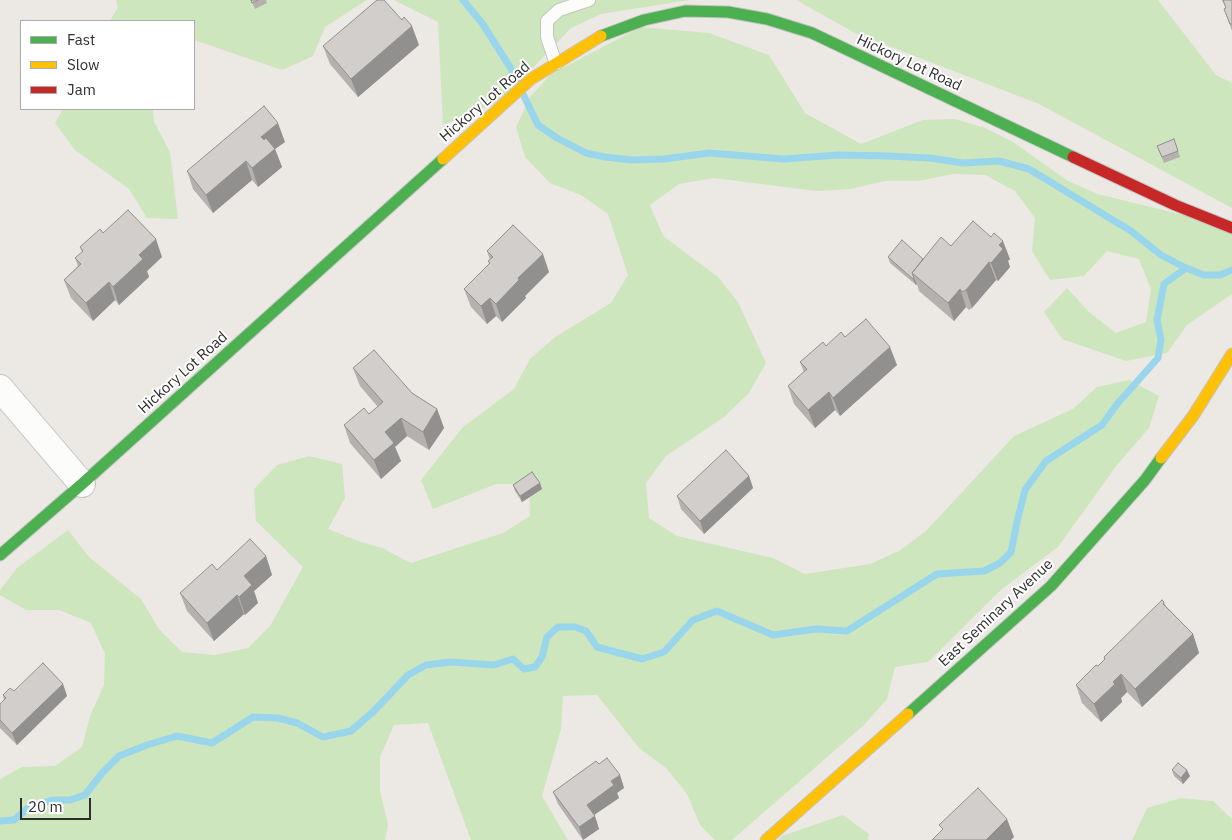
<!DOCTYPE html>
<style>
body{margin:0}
#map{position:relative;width:1232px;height:840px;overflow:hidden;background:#ece8e4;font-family:"IBM Plex Sans",sans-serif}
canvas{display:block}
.legend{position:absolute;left:20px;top:20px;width:175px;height:90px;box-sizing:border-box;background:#fff;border:1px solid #ababab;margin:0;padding:6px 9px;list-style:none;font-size:15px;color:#2e2e2e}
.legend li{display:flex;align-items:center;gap:10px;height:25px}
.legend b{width:25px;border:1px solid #ababab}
.scale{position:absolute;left:20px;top:798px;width:71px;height:22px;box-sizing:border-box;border:2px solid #2e2e2e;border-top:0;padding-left:6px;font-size:15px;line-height:18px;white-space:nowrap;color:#2e2e2e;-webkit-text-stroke:4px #fff;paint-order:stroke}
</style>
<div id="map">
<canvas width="1232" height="840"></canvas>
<ul class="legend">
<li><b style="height:6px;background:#4caf50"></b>Fast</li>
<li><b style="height:6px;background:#ffc107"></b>Slow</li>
<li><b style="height:6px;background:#c62828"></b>Jam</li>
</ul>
<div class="scale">20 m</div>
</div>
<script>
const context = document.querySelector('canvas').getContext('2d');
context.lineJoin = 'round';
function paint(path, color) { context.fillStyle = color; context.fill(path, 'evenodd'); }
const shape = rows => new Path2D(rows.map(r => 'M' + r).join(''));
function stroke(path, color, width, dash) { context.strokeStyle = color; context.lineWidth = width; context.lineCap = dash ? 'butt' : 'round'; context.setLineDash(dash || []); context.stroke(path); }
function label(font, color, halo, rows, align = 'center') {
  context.font = font + ' "IBM Plex Sans",sans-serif'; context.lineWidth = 4; context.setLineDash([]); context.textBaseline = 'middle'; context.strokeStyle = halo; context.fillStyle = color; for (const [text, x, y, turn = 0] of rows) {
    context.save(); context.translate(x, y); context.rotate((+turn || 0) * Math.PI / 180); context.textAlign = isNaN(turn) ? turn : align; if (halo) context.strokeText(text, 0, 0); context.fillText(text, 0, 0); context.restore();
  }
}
paint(shape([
 [116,0,367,0,325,27,313,56,282,70,194,40,194,21,110,21,118,7],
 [394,0,690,0,601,14,571,28,501,101,443,125,438,22],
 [796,0,1158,0,1216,75,1232,83,1232,208,1039,104,855,33],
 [641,27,709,33,769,55,805,113,861,144,923,120,955,119,985,128,1013,142,1068,181,1098,194,1195,218,1232,234,1232,294,1187,325,1167,353,1126,361,1062,339,1044,312,1067,288,1089,312,1116,333,1146,322,1151,289,1139,259,1107,251,1084,276,1050,280,1032,251,1035,218,1015,191,985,175,953,174,918,181,885,181,851,189,816,191,714,178,679,184,650,205,663,236,718,277,738,302,766,363,749,393,724,417,666,456,646,483,649,518,677,536,773,558,805,574,870,564,899,551,926,531,1014,436,1073,409,1097,387,1129,380,1159,396,1149,428,1117,465,1058,547,1002,589,928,662,895,667,887,699,864,725,732,840,715,840,700,825,687,794,666,768,639,748,597,695,563,696,561,729,542,796,568,840,471,840,428,723,394,725,380,757,380,791,388,824,385,840,0,840,0,779,22,767,55,766,82,747,90,716,104,685,105,654,91,623,59,610,26,610,0,595,0,590,17,568,68,530,89,557,141,599,159,629,182,652,215,655,248,648,270,626,303,567,256,521,254,489,277,465,309,456,342,464,345,498,328,529,358,541,382,548,411,563,503,533,530,516,529,484,496,484,433,509,421,480,462,428,514,389,530,359,555,337,611,303,628,275,608,214,581,195,550,183,525,157,516,127,530,97,551,74],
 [63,109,153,109,154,122,170,152,178,219,147,218,129,189,75,150,55,123],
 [1181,798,1213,801,1232,819,1232,840,1132,840,1147,808],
 [843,815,869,834,868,840,778,840,782,836]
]), '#cee6be');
stroke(shape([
 [463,0,482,23,510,67,518,82],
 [523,94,538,125,557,138,586,153,605,157,631,160,664,159,709,153,784,159,838,155,887,156,930,158,963,163,999,161,1029,169,1131,231,1161,255,1186,268,1204,275,1220,275,1232,270],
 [0,821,14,820,29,807,52,800,70,800,85,795,103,772,119,756,147,745,177,736,212,743,253,717,278,718,297,723,323,737,351,731,374,711,408,675,426,665,451,662,494,665,513,659,524,669,535,667,542,657,547,637,558,627,575,627,586,631,597,647,642,659,664,652,693,620,717,611,773,635,816,629,847,631,937,574,984,571,1000,563,1011,552,1017,522,1025,490,1046,461,1102,425,1118,403,1158,358,1161,340,1157,320,1164,284,1186,268]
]), '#99d6ec', 7);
const lane = shape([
 [556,64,547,37,547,21,559,10,589,0]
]);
const street = shape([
 [0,388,82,484]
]);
const fast = shape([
 [601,36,644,20,685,11,728,12,767,19,812,33,1073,157],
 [0,555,82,484,443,159],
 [908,714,1051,586,1145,480,1161,458]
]);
const slow = shape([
 [443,159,531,79,601,36],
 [1161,458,1193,416,1232,354],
 [766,840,908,714]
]);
const jam = shape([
 [1073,157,1175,205,1232,228]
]);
stroke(lane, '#c5c4c5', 14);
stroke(street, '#c5c4c5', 28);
stroke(fast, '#c5c4c5', 13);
stroke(slow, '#c5c4c5', 13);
stroke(jam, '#c5c4c5', 13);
stroke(lane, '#fcfcfb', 12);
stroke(street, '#fcfcfb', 26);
stroke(fast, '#4caf50', 11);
stroke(slow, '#ffc107', 11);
stroke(jam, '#c62828', 11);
paint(shape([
 [251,0,266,0,267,3,255,9],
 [1222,0,1232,0,1232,31,1224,9,1226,8],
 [419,45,358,97,330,64,323,46],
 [1174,139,1180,157,1164,163,1157,146],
 [285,142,275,149,282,167,258,187,252,180,213,213,193,189,187,171],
 [103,233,162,257,147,271,149,277,119,305,115,300,93,321,71,298,64,280,78,266,75,258,82,252,80,247],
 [951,246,1010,259,1008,261,1010,267,998,281,996,280,972,308,969,310,966,307,954,321,919,291,917,284,916,285,890,263,888,257,923,259],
 [487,251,549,272,525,296,526,298,502,322,496,316,487,324,471,307,464,289,489,264,488,261,490,260],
 [845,337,897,365,840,416,835,410,815,428,794,404,788,386,804,372,800,362,826,346],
 [353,368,412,393,437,409,444,428,429,450,407,436,395,447,401,461,381,479,350,443,344,425,369,414,378,407,360,386],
 [749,476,753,488,704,534,681,509,677,496],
 [540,483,542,489,522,502,515,491,513,485],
 [266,556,272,575,254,591,258,603,245,615,244,614,214,641,187,611,180,593,217,570],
 [1164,602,1166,606,1193,634,1199,653,1142,707,1127,692,1121,698,1122,702,1101,722,1082,703,1076,685,1098,666,1105,660,1104,657],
 [63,684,67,696,17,745,0,728,0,704,4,700,3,695,14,691],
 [599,764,620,775,624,788,617,793,619,798,594,815,599,829,583,840,558,804,553,792],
 [1172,770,1190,776,1183,784,1174,776]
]), '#b4b1af');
paint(shape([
 [412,26,419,45,358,97,351,79],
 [278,123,285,142,275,149,282,167,258,187,252,168,261,137],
 [246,161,252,180,213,213,206,195],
 [156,239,162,257,147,271,149,277,119,305,113,287,139,255],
 [1003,241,1010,259,1008,261,1010,267,998,281,991,263,999,245],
 [543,254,549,272,525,296,526,298,502,322,496,304,518,278],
 [989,262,996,280,972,308,966,290],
 [914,278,917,284,916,285,913,279],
 [109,282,115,300,93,321,86,303],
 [960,289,966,307,954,321,948,303],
 [490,298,496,316,487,324,481,306],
 [890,347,897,365,840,416,833,398],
 [829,392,835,410,815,428,808,410],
 [437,409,444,428,429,450,423,432],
 [401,418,407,436,395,447,401,461,381,479,374,460,385,432],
 [749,476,753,488,704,534,700,521],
 [540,483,542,489,522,502,520,496],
 [266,556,272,575,254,591,258,603,245,615,239,597,244,576],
 [237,595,244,614,214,641,207,623],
 [1193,634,1199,653,1142,707,1135,689],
 [1121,674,1127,692,1121,698,1122,702,1101,722,1094,704,1113,682],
 [63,684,67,696,17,745,12,733],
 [1187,770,1190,776,1183,784,1181,778],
 [620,775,624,788,617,793,619,798,591,817,587,805,611,781],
 [595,816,599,829,583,840,579,827],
 [1007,819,1014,837,1011,840,986,840]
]), '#92908e');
const building = shape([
 [251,0,258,0,252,3,251,0],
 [377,0,384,0,402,20,404,17,412,26,351,79,323,46,377,0],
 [1223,0,1232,0,1232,24,1230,24,1224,9,1226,8,1223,0],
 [264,106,278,123,261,137,264,140,266,138,275,149,252,168,246,161,206,195,187,171,264,106],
 [1174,139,1178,151,1162,157,1157,146,1174,139],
 [128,210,156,239,139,255,143,259,113,287,109,282,86,303,64,280,81,264,75,258,83,251,80,247,100,229,103,233,128,210],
 [973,221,991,237,994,233,1003,241,999,245,1003,249,991,263,989,262,966,290,962,292,960,289,948,303,912,273,941,237,951,246,973,221],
 [513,225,543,254,518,278,519,280,496,304,490,298,481,306,464,289,490,263,488,261,493,257,487,251,513,225],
 [902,240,923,259,912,273,914,278,913,279,888,257,902,240],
 [866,319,890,347,833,398,829,392,808,410,788,386,807,369,800,362,823,342,826,346,841,332,845,337,866,319],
 [374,350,412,393,437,409,423,432,401,418,385,432,394,443,374,460,344,425,364,408,369,414,383,402,353,368,374,350],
 [726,450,749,476,700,521,677,496,726,450],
 [532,472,540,483,520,496,513,485,532,472],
 [250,539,266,556,244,576,252,585,239,597,237,595,207,623,180,593,212,564,217,570,250,539],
 [1162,600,1164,602,1163,604,1193,634,1135,689,1121,674,1113,682,1115,684,1094,704,1076,685,1096,665,1098,666,1105,659,1104,657,1162,600],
 [43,663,63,684,12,733,0,720,0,704,6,698,3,695,10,688,14,691,43,663],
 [607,758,620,775,611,781,614,785,587,805,595,816,579,827,553,792,596,761,599,764,607,758],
 [1178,763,1187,770,1181,778,1172,770,1178,763],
 [978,788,1007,819,986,840,932,840,943,829,939,825,978,788]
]);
paint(building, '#d1cecb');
stroke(building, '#92908e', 1);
label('15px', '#2e2e2e', '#fff', [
 ["Hickory Lot Road",909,63,25],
 ["Hickory Lot Road",485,102,-41],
 ["Hickory Lot Road",183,373,-42],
 ["East Seminary Avenue",996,613,-43]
]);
</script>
